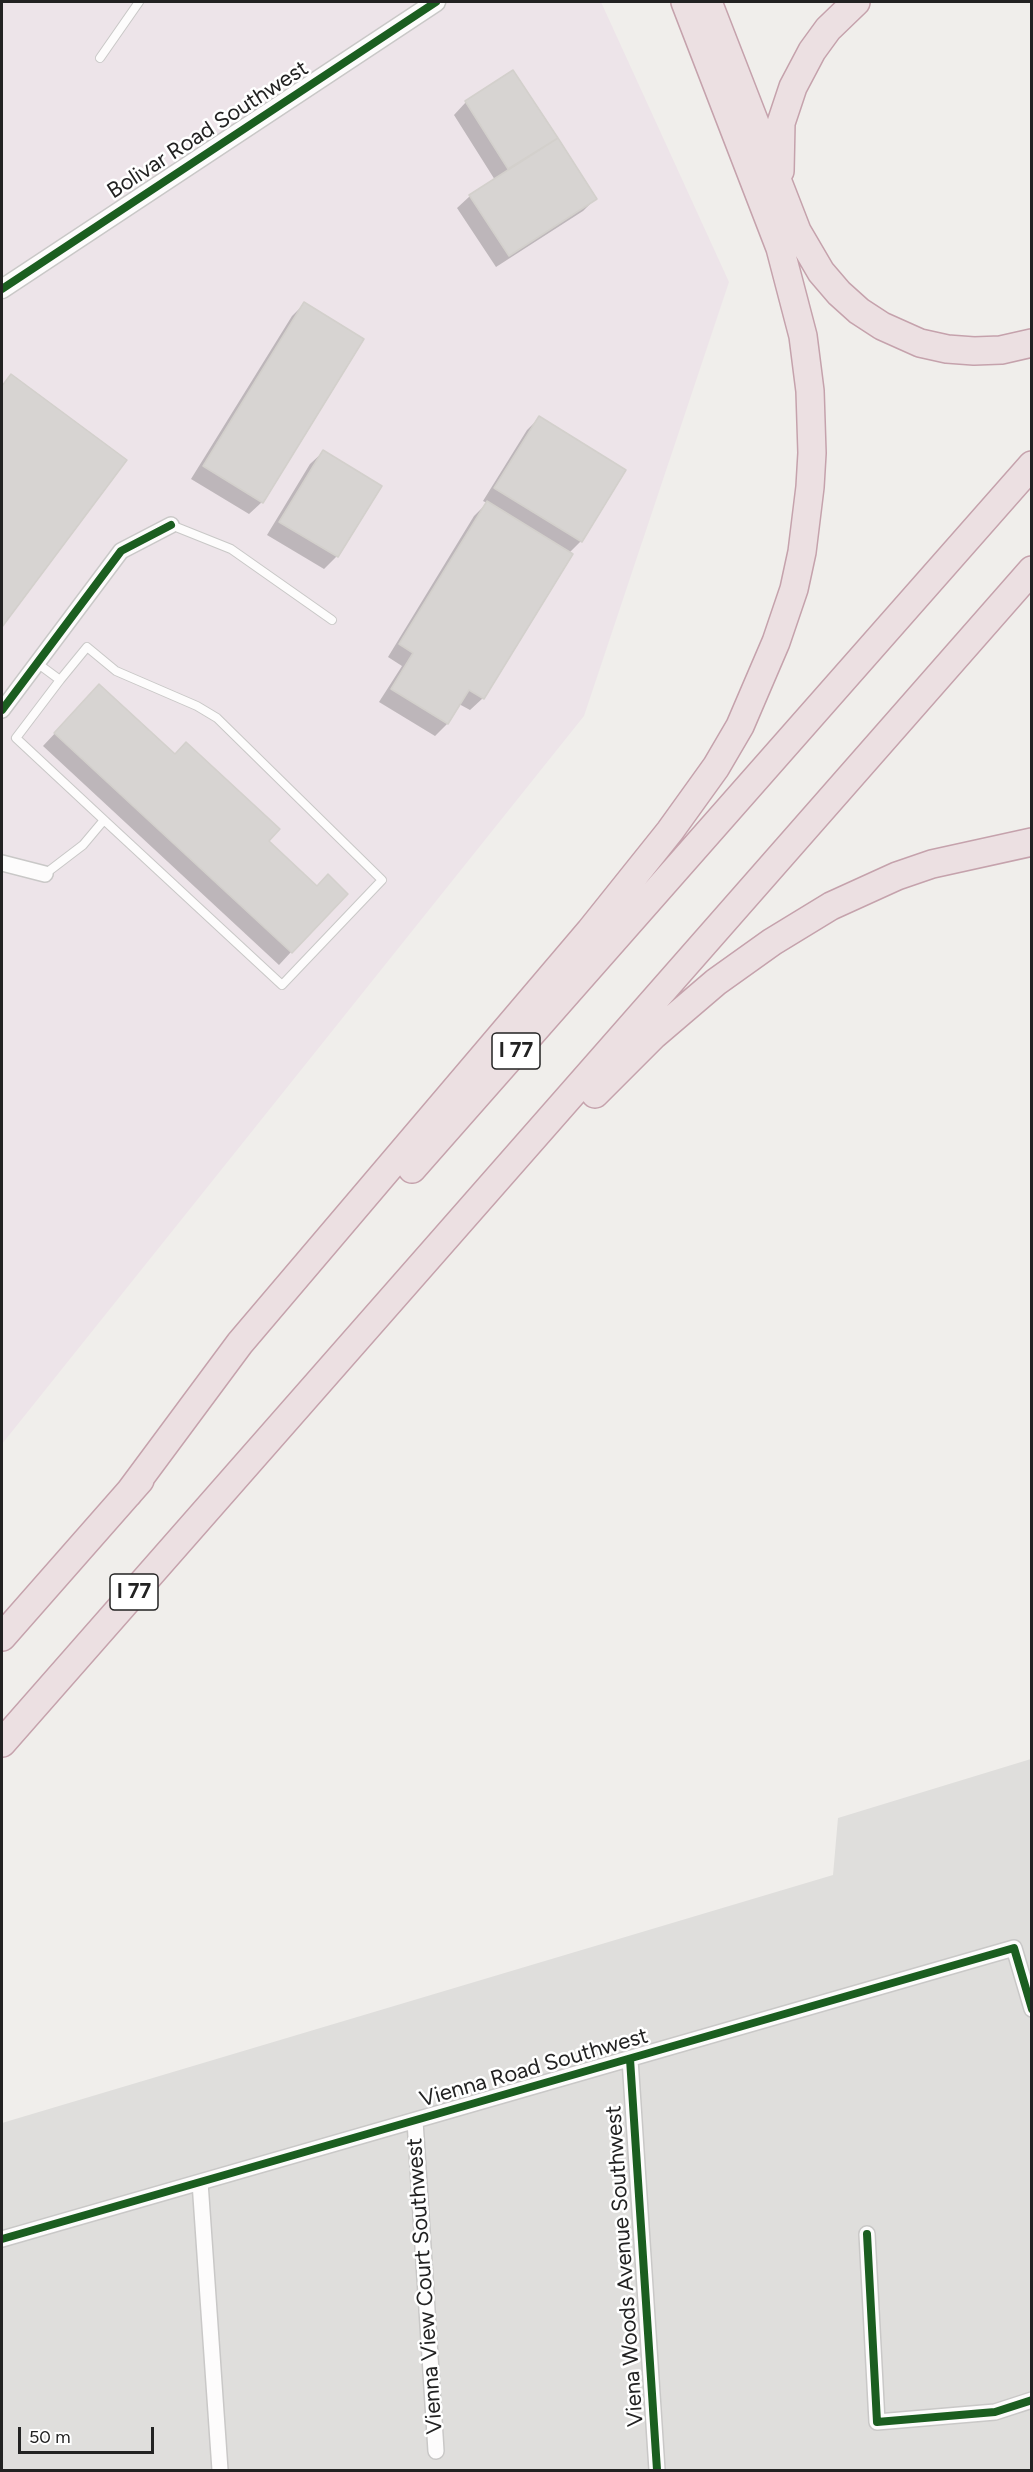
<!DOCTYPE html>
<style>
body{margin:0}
#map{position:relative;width:1033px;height:2472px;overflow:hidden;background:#f0eeeb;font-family:Figtree,sans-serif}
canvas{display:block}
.frame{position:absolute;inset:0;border:3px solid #222;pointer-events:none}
.scale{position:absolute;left:18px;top:2427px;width:136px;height:27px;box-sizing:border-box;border:3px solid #222;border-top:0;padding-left:8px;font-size:18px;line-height:21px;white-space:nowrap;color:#222;-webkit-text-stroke:4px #fff;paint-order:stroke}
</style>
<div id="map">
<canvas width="1033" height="2472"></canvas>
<div class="frame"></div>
<div class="scale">50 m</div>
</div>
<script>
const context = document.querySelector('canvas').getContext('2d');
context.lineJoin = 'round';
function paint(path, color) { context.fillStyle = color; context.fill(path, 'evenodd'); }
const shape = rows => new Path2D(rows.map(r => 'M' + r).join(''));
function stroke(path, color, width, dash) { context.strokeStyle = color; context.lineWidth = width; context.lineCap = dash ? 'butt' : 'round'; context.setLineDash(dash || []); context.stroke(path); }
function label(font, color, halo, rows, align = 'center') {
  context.font = font + ' Figtree,sans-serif'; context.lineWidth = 5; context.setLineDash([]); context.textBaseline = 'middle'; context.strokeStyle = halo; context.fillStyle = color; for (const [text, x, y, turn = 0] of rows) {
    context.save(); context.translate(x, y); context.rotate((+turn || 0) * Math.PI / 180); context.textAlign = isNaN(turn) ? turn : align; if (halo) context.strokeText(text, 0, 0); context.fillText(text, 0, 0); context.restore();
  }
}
paint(shape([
 [1031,1759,1031,2470,2,2470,2,2123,833,1875,838,1818]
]), '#dfdedc');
paint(shape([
 [2,2,601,2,729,282,584,716,2,1444]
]), '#ede4e9');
paint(shape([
 [513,72,596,198,583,211,496,267,457,208,470,196,495,180,454,115,466,102],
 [304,304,262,502,249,514,191,479,292,316],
 [11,376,125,461,2,624,2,385],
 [539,418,581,541,569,553,483,698,470,710,459,704,447,724,435,736,379,702,402,666,388,657,474,516,487,503,483,501,527,430],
 [323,452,380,486,336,557,324,569,267,535,310,464],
 [87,699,267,841,291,952,279,965,43,746]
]), '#0003');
const building = shape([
 [513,70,558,138,508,169,465,101,513,70],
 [558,138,597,199,509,256,469,195,558,138],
 [304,302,364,339,263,503,203,466,304,302],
 [11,374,127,460,2,627,2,386,11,374],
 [539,416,626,470,582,542,494,488,539,416],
 [323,450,382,486,338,557,279,522,323,450],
 [487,501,573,554,484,699,469,690,448,724,391,689,413,653,399,644,487,501],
 [99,684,175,754,186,742,280,829,269,841,317,886,328,874,348,894,292,953,54,733,99,684]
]);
paint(building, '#d7d4d2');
stroke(building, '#d3d0cc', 1.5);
const service = shape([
 [100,58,139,2],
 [171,525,231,549,332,620],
 [37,663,60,680,16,738,104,820,83,845,45,874],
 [60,680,87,647,116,671,197,706,217,718,382,880,282,985,104,820]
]);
const minor = shape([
 [2,710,121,551,171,525],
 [2,863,45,874],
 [630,2059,657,2470],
 [415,2121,436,2451],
 [200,2182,220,2470],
 [867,2234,877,2422,995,2412,1032,2400],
 [2,2239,1014,1948,1032,2009]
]);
const tertiary = shape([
 [2,289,436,2]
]);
const motorway = shape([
 [708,2,797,231,821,272,839,293,859,311,882,326,920,343,947,349,974,351,1001,350,1032,343],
 [780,171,781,123,793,87,812,51,828,29,856,2],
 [595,1094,654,1035,716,982,772,942,831,906,897,876,932,864,1032,842],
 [412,1169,1032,465],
 [128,1494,240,1343,590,931,670,831,716,767,740,726,776,642,794,589,802,552,810,487,812,453,810,391,803,336,780,248,685,2],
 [2,1637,140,1480],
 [2,1743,1032,570]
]);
stroke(service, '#c9c8c7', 10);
stroke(minor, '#c9c8c7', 18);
stroke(tertiary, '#c9c8c7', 21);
stroke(motorway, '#c5a2ac', 30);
stroke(service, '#fdfcfc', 8);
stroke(minor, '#fdfcfc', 15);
stroke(tertiary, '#fdfcfc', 18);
stroke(motorway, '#ece0e2', 27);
stroke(shape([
 [2,289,436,2],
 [2,710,121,551,171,525],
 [630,2059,657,2470],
 [867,2234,877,2422,995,2412,1032,2400],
 [2,2239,1014,1948,1032,2009]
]), '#1b5e20', 8);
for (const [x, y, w] of [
 [516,1051,48],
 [134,1592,48]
]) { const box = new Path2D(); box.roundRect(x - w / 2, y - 18, w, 36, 4.5); context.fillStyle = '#fff'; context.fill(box); stroke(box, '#222', 1.5); }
label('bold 21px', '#222', null, [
 ["I 77",516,1051],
 ["I 77",134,1592]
]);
label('22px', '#222', '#fff', [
 ["Bolivar Road Southwest",208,130,-33],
 ["Vienna Road Southwest",534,2068,-16],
 ["Viena Woods Avenue Southwest",625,2266,-94],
 ["Vienna View Court Southwest",425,2286,-94]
]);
</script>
